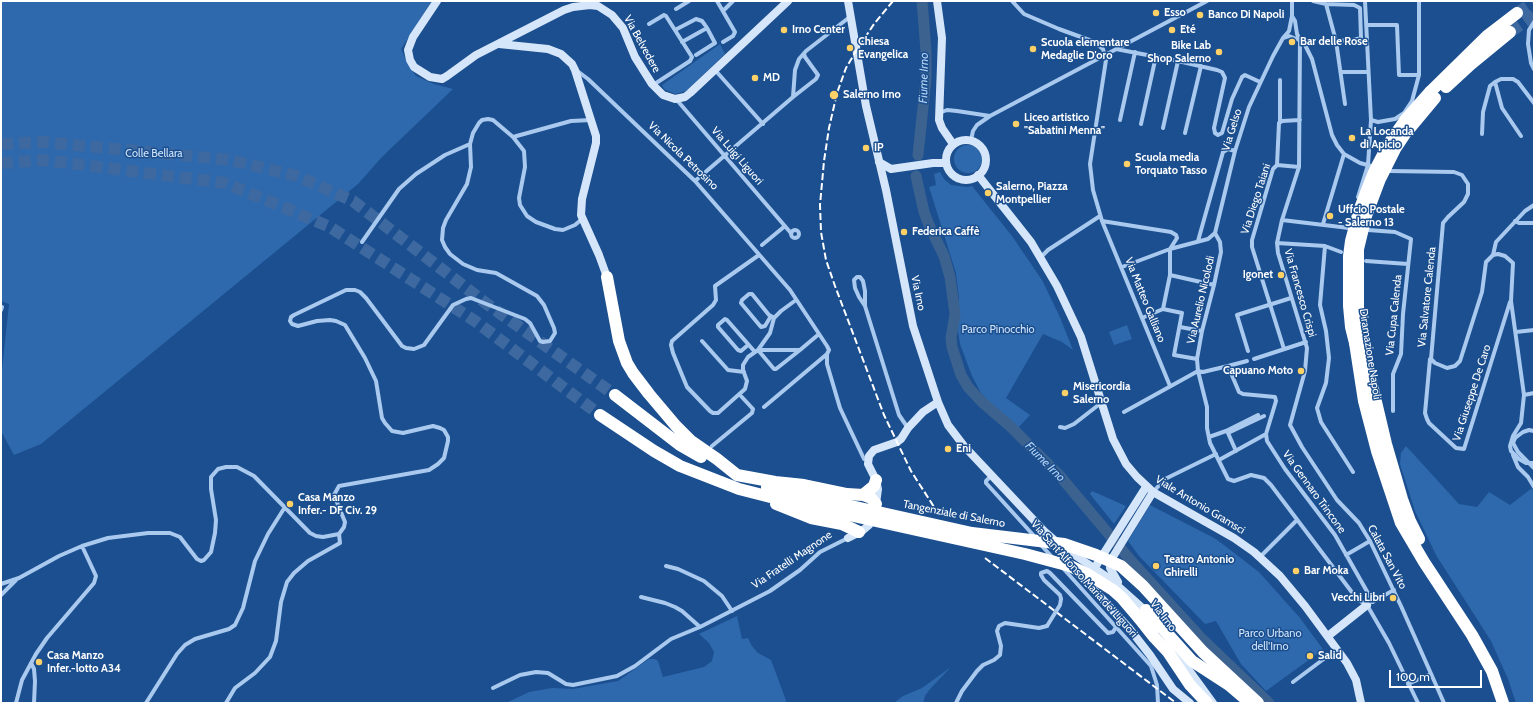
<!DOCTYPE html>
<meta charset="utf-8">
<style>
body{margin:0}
#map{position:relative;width:1535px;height:704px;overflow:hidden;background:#1b4f8f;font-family:Cabin,sans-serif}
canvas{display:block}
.frame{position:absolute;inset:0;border:2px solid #fff;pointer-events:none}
.scale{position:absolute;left:1389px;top:670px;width:93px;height:18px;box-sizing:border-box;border:2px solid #fff;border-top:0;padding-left:5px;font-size:12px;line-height:14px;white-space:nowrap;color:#fff;-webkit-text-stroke:3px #1b4f8f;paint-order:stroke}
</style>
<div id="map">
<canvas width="1535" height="704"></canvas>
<div class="frame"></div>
<div class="scale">100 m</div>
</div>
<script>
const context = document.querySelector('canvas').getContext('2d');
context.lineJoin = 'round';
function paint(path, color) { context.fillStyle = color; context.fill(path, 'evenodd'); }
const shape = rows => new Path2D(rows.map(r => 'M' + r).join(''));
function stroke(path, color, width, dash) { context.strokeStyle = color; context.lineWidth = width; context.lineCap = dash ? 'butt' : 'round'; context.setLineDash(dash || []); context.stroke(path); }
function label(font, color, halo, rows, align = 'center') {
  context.font = font + ' Cabin,sans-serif'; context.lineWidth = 3; context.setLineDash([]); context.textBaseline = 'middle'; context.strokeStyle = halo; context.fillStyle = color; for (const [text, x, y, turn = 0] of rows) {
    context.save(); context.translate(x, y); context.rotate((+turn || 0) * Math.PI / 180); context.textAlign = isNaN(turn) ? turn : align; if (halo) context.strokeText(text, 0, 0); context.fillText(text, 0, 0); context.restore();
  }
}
paint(shape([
 [1,1,432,1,401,49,409,66,416,76,434,84,453,89,382,157,358,184,41,444,14,455,1,431,1,379,9,304,1,301],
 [720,44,725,54,686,91,675,94,664,89,662,85],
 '954 159a14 14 0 1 1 28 0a14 14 0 1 1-28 0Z',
 [940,172,944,179,951,185,967,187,972,186,1012,236,1042,280,1059,315,1073,350,1062,342,1043,334,1006,398,1030,415,1017,429,1005,419,981,393,972,376,960,344,958,331,959,298,956,273,929,187,936,185,934,174],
 [1127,325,1132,339,1114,345,1109,332],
 [1406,446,1459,504,1477,507,1489,492,1510,505,1532,488,1534,493,1534,703,1516,703,1508,679,1491,641,1436,555,1415,511,1400,464,1401,453],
 [1092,491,1126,506,1114,524,1090,494],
 [1150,505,1216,539,1259,572,1300,618,1325,652,1319,657,1317,654,1266,691,1241,664,1216,621,1205,624,1139,556,1128,541],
 [737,616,742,639,748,638,752,646,758,653,771,660,787,703,506,703,529,692,552,688,573,689,618,681,649,659,655,659,658,661,663,677,704,667,712,661,714,652,709,643,699,634],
 [951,667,930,689,925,696,923,703,894,703,903,696,922,688]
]), '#2e69ad');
stroke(shape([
 [918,155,926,79,926,51,922,1],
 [916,176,924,212,929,225,944,256,950,277,955,314,951,338,952,347,961,375,968,387,982,402,1011,427,1060,476,1133,563,1201,638,1269,703]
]), '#3c6290', 11);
stroke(shape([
 [1517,13,1534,2],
 [1510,32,1534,15],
 [1,144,43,142,231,160,297,176,353,201,487,304,615,395],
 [1,163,44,160,225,183,278,205,330,227,475,321,600,415]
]), '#3d69a0', 12, [12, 6]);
stroke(shape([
 [717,1,735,32,733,36,723,42],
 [1012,1,1024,14,1059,29,1092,41,1103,49,1106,60,1090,164,1093,190,1102,221,1170,386],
 [1313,1,1326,4,1354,5,1360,8,1361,38,1353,40,1336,41],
 [1326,4,1336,41,1345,104],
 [676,9,689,1],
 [723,11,733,1],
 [1292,16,1295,21,1297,34,1300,40,1305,45,1312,59,1332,135,1337,145,1344,154,1360,163,1371,166],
 [1534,22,1529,30,1528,44,1531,63,1534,69],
 [649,24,664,15,666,16,692,57,690,61,653,85],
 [1367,25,1397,25,1399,75,1419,75],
 [675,30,696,19,702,21,705,25,707,28,682,42],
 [1283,38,1289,36,1299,40],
 [1300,40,1299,167,1282,220,1277,243,1278,253,1307,348,1305,371,1290,425,1302,447,1337,500,1359,523,1370,541,1401,606,1444,703],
 [1116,49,1178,61,1217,70,1222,72,1225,78,1214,128,1215,133,1218,135,1222,133,1232,99,1242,77,1245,75,1260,82],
 [696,55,715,43,707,28],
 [576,70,588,79,695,181,790,290,827,346,829,350,827,354,827,364,840,408,864,459,868,460],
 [715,70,763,124],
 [1341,72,1368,72],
 [1280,80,1280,122],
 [793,97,816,79,818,75,805,57,804,54],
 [676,99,790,232,792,232],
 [939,113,947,110,957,111,990,116,1207,1],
 [1120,120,1135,52],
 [1371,120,1378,122,1395,119,1404,113,1412,101,1419,75,1419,1],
 [1141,124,1156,56],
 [1163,128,1178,61],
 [1185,133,1201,66],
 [1482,134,1483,112,1490,86,1495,82],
 [1521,136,1502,108,1495,82,1501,79,1513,79,1518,82,1534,103],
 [513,137,571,121,591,120],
 [971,140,973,131,977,125,990,116],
 [1277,165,1299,167],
 [1389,171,1454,172,1462,175,1468,184,1468,194,1464,202,1448,217,1443,223,1431,359,1435,363,1447,368,1455,366,1460,361,1482,292,1486,262,1493,255,1498,254,1505,256,1513,263,1511,301,1524,395,1521,423,1513,436,1510,446,1511,451,1519,459,1526,463,1534,463],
 [695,181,793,97,795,70,799,59,806,51,851,16],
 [1358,197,1368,165,1371,120,1365,1],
 [1282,220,1349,228,1350,224],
 [1102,221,1171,232,1176,235,1177,238,1170,249],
 [1515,221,1519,223,1534,223],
 [1323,224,1344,154],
 [1368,230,1395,232,1411,239,1403,314,1401,354,1393,374,1393,411],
 '791 234a4 4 0 1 1 8 0a4 4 0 1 1-8 0Z',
 [1215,233,1220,242,1221,252,1214,285,1202,331,1197,359,1198,371,1207,407,1207,428,1210,443,1228,479,1234,481,1251,475,1264,478,1271,485,1357,599,1367,605,1389,643,1418,703],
 [1215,233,1235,151,1249,107,1273,56,1283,38,1289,31,1292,16,1292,1],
 [1198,241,1223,152,1228,149,1235,151],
 [362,242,399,189,416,174,445,155,470,144],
 [1277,243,1325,246,1341,252],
 [762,245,785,226],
 [1325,246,1320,305,1326,331,1329,358,1326,383,1317,408,1321,422,1353,472],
 [759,255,715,286,716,300,713,305,672,341,671,345,673,353,687,387,710,411,713,413,718,413,745,389,747,381,743,370,743,365,748,357,758,350,800,350,819,334],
 [1493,255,1496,242,1525,211,1534,205],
 [1041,257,1048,250,1100,216],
 [1366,261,1408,264],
 [1122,267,1170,249,1208,239,1215,233],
 [1170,275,1214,285],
 [796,300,781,311,774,318,770,333,758,350,774,369,776,369,800,350],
 [865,306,865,291,863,281,860,277,857,277,854,280,855,288,859,297,865,306,899,415,908,428],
 [1163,309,1182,313,1174,355,1197,359],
 [1,310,2,307],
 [771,316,765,326,761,327,741,303,742,300,749,294,752,294,769,315,771,316,774,318],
 [1142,318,1163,309,1170,275,1170,249],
 [1180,327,1202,331],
 [1516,332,1534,330],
 [702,341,728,370,744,372],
 [748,345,741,351,738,350,718,327,718,325,725,319,727,320,755,352],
 [1284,349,1252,247,1252,240,1273,169,1277,165,1279,123,1282,121,1300,120],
 [1248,351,1237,315,1291,298],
 [1254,359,1306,342],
 [1430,359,1425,413,1427,419,1429,423,1456,448,1464,449,1510,302],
 [1228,366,1239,392,1243,394,1275,397,1276,401,1266,434,1267,441,1285,469,1335,535,1373,602],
 [1198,371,1203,372,1228,366,1247,361],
 [1524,395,1534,393],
 [764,407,827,354],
 [1124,412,1198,371],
 [1060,427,1065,428,1074,424,1101,403],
 [1209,437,1226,431,1258,415],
 [1515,438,1523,432,1529,430,1534,431],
 [712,446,752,413,753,409,740,395],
 [1236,451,1228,433,1264,416],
 [1513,455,1518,467,1528,477,1534,487],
 [1219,460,1266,434],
 [992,475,986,481,986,483,1035,537],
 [1153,492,1165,479,1216,454],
 [1040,544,1053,558],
 [1346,555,1370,541],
 [1260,557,1297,520],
 [666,566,678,569,704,581,722,596,732,611],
 [1062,567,1151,666,1157,685,1158,703],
 [1,584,19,578,59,556,82,546,108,538,148,533,170,533,180,537,197,559,201,561,204,560,211,552,215,533,216,520,211,489,211,477,218,469,226,467,237,467,254,476,310,533,316,536,323,537,339,534,344,527,345,522,334,495,339,486,429,470,438,464,444,458,448,441,448,437,444,430,440,428,433,426,403,433,392,431,385,423,382,418,376,381,365,358,345,325,336,321,330,320,317,321,298,326,292,324,290,321,291,317,294,315,346,290,355,290,360,292,366,298,402,346,406,348,414,349,424,345,453,305,466,299,471,298,525,319,530,323,540,341,543,342,550,341,555,333,554,328,544,305,537,296,496,273,477,270,463,264,450,254,445,247,442,240,443,228,446,220,467,184,471,167,470,144,473,133,479,123,482,120,488,119,493,120,513,137,524,151,525,167,519,198,520,205,527,216,536,222,555,229,563,230,575,225,582,219],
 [1,595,16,580],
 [641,597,665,603,675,607,682,611,700,627],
 [1061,599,1060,595,1044,580,1041,575,1041,573,1047,571,1050,573,1108,633,1113,632,1116,627],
 [1372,602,1394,590],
 [31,663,34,669,35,681,34,703],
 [1293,682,1337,649],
 [1408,684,1431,674],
 [493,688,520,675,536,672,548,673,566,684,573,685,617,676,635,666,671,639,700,627,770,591,800,570,820,552,848,538],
 [16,703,22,680,36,654,47,638,94,583,96,576,82,546],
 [146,703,177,654,185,645,195,639,229,629,235,625,243,608,255,561,268,534,285,507],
 [226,703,235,688,255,673,270,657,276,641,281,602,287,582,294,573,308,561,340,543,339,534],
 [956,703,962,691,977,671,983,665,994,660,1000,655,1001,646,997,631,999,626,1005,623,1039,628,1047,626]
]), '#a9c9ee', 4);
stroke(shape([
 [437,1,413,37,408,50,410,60,414,67,430,77,442,79,447,76,476,55,564,10,573,7,590,5,598,6,612,15,623,28,635,57,652,84,663,95,675,99,685,97,690,93,788,1],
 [848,1,866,106,886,190,913,326,938,402,948,425,964,446,1044,531,1060,545,1110,579,1148,613],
 [937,1,942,38,939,120,942,128,953,144],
 [499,44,548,49,561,54,572,64,575,70,596,136,596,143,582,199,581,215,599,255,607,277],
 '946 160a20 20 0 1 1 40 0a20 20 0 1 1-40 0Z',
 [879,162,891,169,933,163,946,163],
 [978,175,1031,242,1057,286,1081,337,1113,439,1126,464,1137,477,1153,492,1234,538,1254,552,1280,576,1305,606,1347,663,1356,680,1361,703],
 [848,538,862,531,869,525,876,504,878,489,876,480,868,464,869,456,874,450,897,442,901,439,908,428,923,412,938,402],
 [1061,547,1069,563,1129,628,1150,655,1173,689,1190,703],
 [1092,572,1146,487],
 [1118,582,1110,568,1111,560,1153,492],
 [1328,636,1367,605],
 [1170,644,1213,703]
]), '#d6e6fa', 8);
stroke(shape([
 [1446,87,1471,64,1510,32],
 [1430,92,1487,36,1517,13],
 [607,277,619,341,627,363,633,373,649,394,676,426,691,441,717,459,737,475,775,482,804,485,847,494,863,495,871,498,876,504],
 [1355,343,1364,401,1377,451,1401,523,1424,562,1472,635,1492,671,1503,703],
 [1362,343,1386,444,1402,499,1410,521,1419,539],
 [615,395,680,445,701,457],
 [600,415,654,451,680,466,739,489,790,502],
 [767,487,793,493],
 [863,495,874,486,876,480],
 [776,504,811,518,842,524,859,532],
 [1146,610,1192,661,1229,685,1249,702],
 [1139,618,1154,637,1168,652,1190,685,1207,703]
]), '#fff', 12);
stroke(shape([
 [893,1,874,24,856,51,846,68,837,93,829,128,824,161,820,205,821,232,826,260,835,286,884,415,911,471,936,510],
 [985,558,1176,703]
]), '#fff', 2, [7, 3]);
stroke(shape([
 [1515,438,1513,443,1518,452,1534,468],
 [1047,626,1060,605,1061,599]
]), '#a9c9ee', 4);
stroke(shape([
 [1355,343,1351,327,1349,306,1349,256,1351,241,1359,211,1374,172,1388,145,1406,119,1430,92],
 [1362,343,1358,307,1358,249,1366,216,1380,179,1395,149,1405,134,1435,98],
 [793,493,972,533,1064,544,1096,555,1121,566,1143,586,1203,652,1258,703],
 [790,502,1025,554,1070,566,1089,575,1113,590,1122,598,1139,618]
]), '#fff', 12);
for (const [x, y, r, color] of [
 [1156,13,4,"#ffd166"],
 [1200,15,4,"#ffd166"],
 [784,30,4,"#ffd166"],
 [1172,30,4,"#ffd166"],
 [1292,42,4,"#ffd166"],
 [850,48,4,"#ffd166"],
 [1033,49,4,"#ffd166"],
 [1219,52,4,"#ffd166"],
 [755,78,4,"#ffd166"],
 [834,95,5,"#ffd166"],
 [1016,124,4,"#ffd166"],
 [1352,138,4,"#ffd166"],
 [866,148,4,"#ffd166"],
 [1127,164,4,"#ffd166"],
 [988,193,4,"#ffd166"],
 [1330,216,4,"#ffd166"],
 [904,232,4,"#ffd166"],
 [1281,275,4,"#ffd166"],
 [1301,371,4,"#ffd166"],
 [1065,393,4,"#ffd166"],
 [948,449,4,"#ffd166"],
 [290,504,4,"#ffd166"],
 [1156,566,4,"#ffd166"],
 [1296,571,4,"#ffd166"],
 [1393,598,4,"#ffd166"],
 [1310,656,4,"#ffd166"],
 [39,662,4,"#ffd166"]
]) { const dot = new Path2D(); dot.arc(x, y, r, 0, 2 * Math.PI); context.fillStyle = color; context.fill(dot); stroke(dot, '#1b4f8f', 1.5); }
label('bold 11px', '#fff', '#1b4f8f', [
 ["Esso",1164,13],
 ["Banco Di Napoli",1208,15],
 ["Irno Center",792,30],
 ["Eté",1180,30],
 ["Chiesa",858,42],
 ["Evangelica",858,55],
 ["Bar delle Rose",1300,42],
 ["Scuola elementare",1041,43],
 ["Medaglie D'oro",1041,56],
 ["Bike Lab",1211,46,"right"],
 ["Shop Salerno",1211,59,"right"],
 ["MD",763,78],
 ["Salerno Irno",843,95],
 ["Liceo artistico",1024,118],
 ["\"Sabatini Menna\"",1024,131],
 ["La Locanda",1360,132],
 ["di Apicio",1360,145],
 ["IP",874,148],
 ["Scuola media",1135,158],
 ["Torquato Tasso",1135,171],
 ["Salerno, Piazza",996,187],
 ["Montpellier",996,200],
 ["Uffcio Postale",1338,210],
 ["- Salerno 13",1338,223],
 ["Federica Caffè",912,232],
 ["Igonet",1273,275,"right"],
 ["Capuano Moto",1293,371,"right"],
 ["Misericordia",1073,387],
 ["Salerno",1073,400],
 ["Eni",956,449],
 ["Casa Manzo",298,498],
 ["Infer.- DF Civ. 29",298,511],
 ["Teatro Antonio",1164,560],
 ["Ghirelli",1164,573],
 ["Bar Moka",1304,571],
 ["Vecchi Libri",1385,598,"right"],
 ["Casa Manzo",47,656],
 ["Infer.-lotto A34",47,669],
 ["Salid",1318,656]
], 'left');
label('11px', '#fff', '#1b4f8f', [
 ["Via Belvedere",642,44,61],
 ["Via Gelso",1232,130,-73],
 ["Via Nicola Petrosino",683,156,44],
 ["Via Luigi Liguori",737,156,49],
 ["Via Diego Taiani",1256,199,-72],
 ["Via Irno",918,293,78],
 ["Via Francesco Crispi",1300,293,74],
 ["Via Salvatore Calenda",1427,297,-84],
 ["Via Matteo Galliano",1145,300,68],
 ["Via Aurelio Nicolodi",1201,300,-77],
 ["Via Cupa Calenda",1394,315,-84],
 ["Diramazione Napoli",1370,354,81],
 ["Via Giuseppe De Caro",1472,393,-72],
 ["Via Gennaro Trincone",1314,492,54],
 ["Viale Antonio Gramsci",1200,505,31],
 ["Tangenziale di Salerno",954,514,11],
 ["Calata San Vito",1387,557,62],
 ["Via Fratelli Magnone",792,560,-34],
 ["Via Sant'Alfonso Maria de' Liguori",1084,579,48],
 ["Via Irno",1163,616,53]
]);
label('11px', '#cfe3fa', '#1b4f8f', [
 ["Colle Bellara",154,154],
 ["Parco Pinocchio",998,330],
 ["Parco Urbano",1270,634],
 ["dell'Irno",1270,647]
]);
label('italic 12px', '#b5d3f5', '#1b4f8f', [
 ["Fiume Irno",924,78,-89],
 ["Fiume Irno",1045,462,45]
]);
</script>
